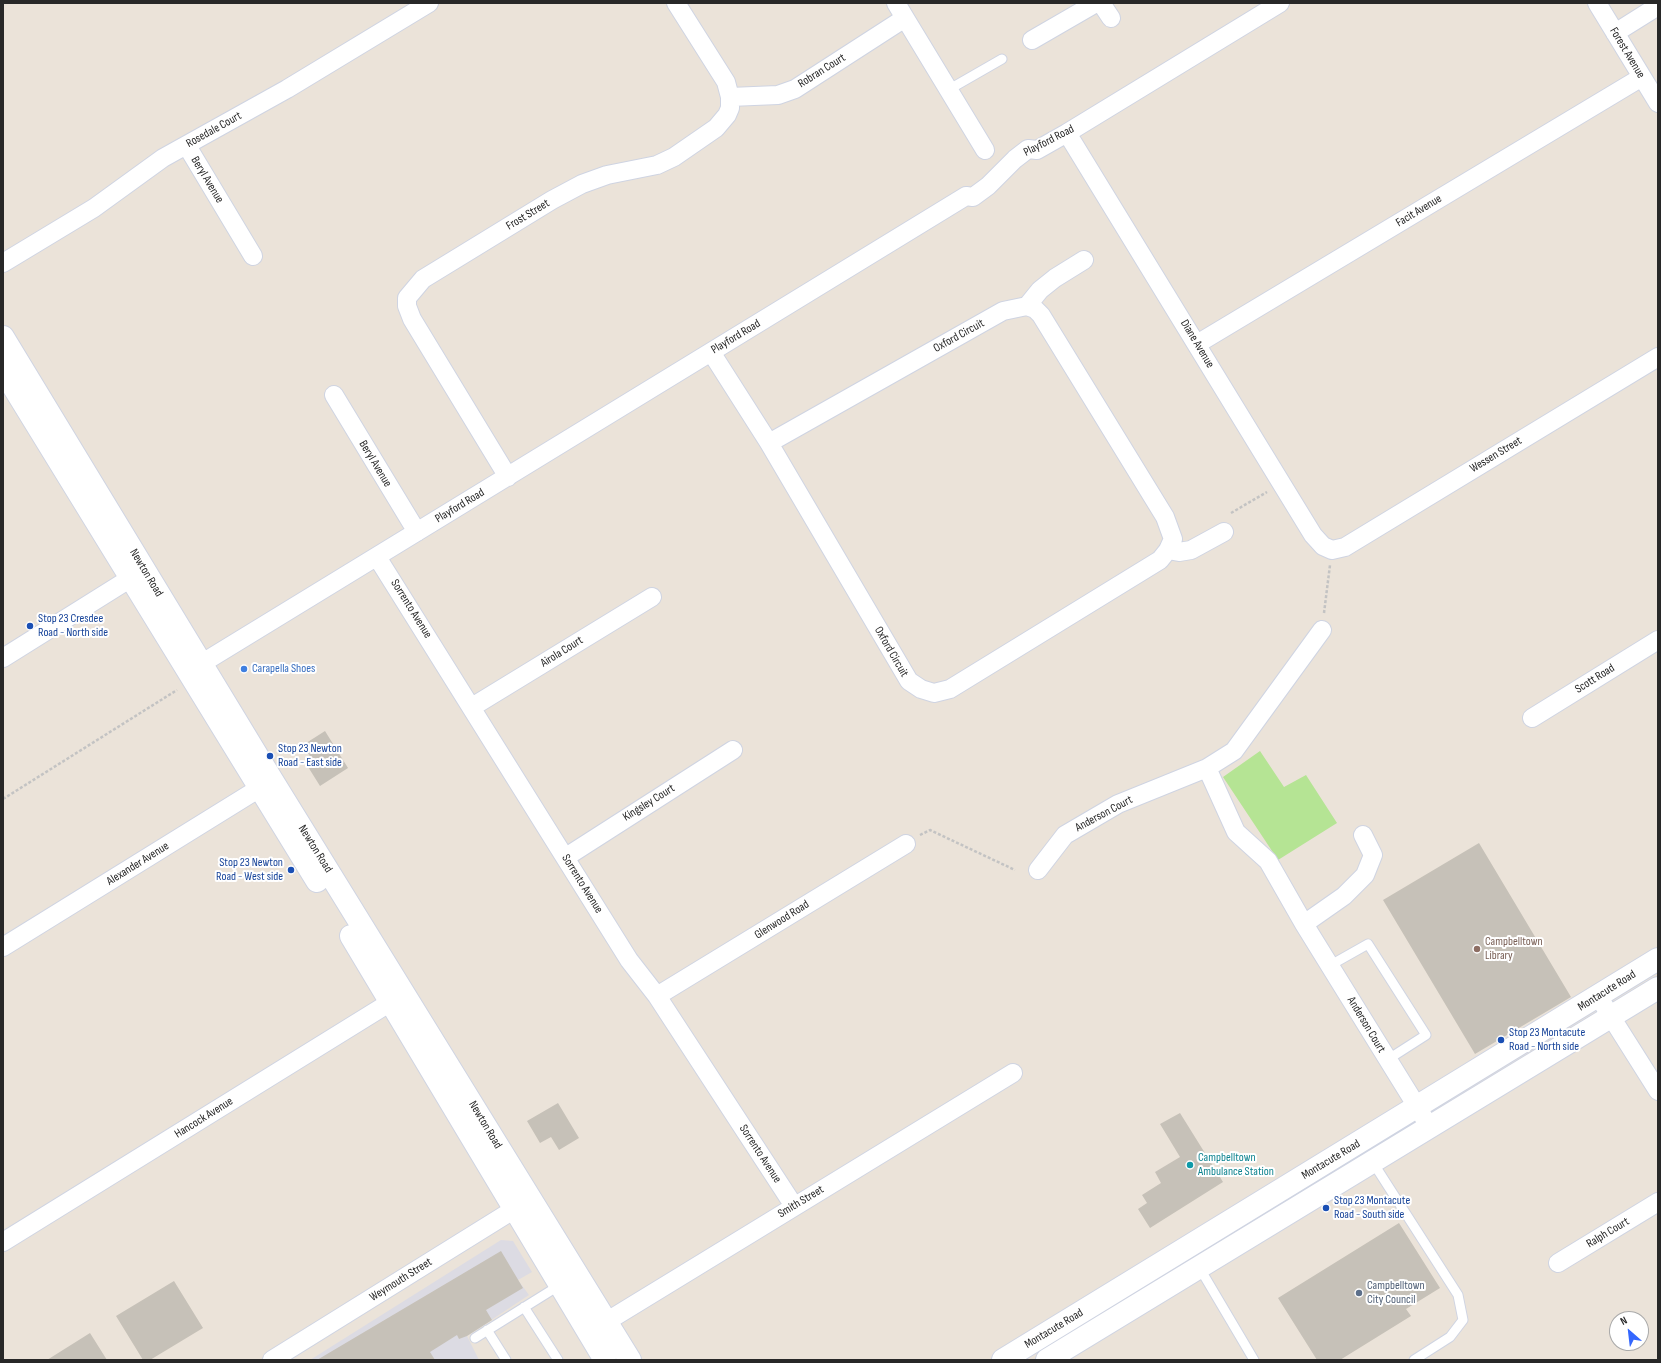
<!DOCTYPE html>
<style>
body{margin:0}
#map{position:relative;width:1661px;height:1363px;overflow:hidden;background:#ebe3d9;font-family:"Sofia Sans Condensed",sans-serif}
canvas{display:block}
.frame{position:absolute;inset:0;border:4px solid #282828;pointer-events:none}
.north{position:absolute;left:1609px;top:1311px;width:40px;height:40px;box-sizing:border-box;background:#fff;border:1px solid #a9a9a9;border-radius:50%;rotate:332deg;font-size:11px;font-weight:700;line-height:16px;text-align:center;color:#282828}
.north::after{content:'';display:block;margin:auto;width:14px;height:18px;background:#3467fe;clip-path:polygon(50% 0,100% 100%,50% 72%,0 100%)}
</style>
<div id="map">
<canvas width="1661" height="1363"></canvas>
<div class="frame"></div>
<div class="north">N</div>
</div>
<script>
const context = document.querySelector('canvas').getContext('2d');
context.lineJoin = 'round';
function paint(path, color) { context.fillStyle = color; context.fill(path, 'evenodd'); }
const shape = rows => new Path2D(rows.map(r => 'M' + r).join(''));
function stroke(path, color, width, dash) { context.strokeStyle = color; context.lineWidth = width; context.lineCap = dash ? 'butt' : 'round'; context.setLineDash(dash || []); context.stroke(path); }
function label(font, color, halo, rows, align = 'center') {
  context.font = font + ' "Sofia Sans Condensed",sans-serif'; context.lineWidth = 4; context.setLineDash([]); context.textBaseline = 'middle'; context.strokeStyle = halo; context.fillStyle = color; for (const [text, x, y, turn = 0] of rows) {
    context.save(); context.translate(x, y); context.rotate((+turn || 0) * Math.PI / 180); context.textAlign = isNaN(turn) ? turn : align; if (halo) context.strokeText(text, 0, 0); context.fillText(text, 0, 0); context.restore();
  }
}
paint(shape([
 [501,1240,513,1241,532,1272,518,1280,529,1295,467,1336,479,1360,310,1360]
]), '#dcdbe3');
paint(shape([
 [1260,751,1284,787,1306,775,1337,823,1278,860,1223,777]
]), '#b5e494');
paint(shape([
 [325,731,348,768,320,786,305,762,311,758,303,745],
 [1479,843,1571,997,1475,1054,1383,900],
 [558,1103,579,1138,559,1150,551,1137,540,1143,527,1121],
 [1180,1113,1223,1182,1150,1228,1138,1209,1147,1203,1142,1195,1161,1183,1155,1172,1180,1157,1160,1124],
 [1399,1223,1440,1288,1406,1309,1411,1316,1340,1360,1317,1360,1278,1298],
 [501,1251,523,1288,486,1310,492,1320,467,1336,459,1339,457,1335,430,1352,435,1360,317,1360],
 [174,1281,203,1328,150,1360,143,1360,116,1316],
 [90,1333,107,1360,47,1360]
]), '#c6c1b8');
const service = shape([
 [948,90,1002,59],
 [1329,966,1368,944,1426,1035,1387,1060],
 [1372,1161,1458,1295,1463,1320,1450,1337,1414,1360],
 [1199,1267,1254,1360],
 [524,1307,558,1360],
 [487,1330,506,1360],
 [475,1338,560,1285]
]);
const minor = shape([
 [1101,3,1111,18],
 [1597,3,1658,103],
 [905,18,985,150],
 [1615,33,1658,6],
 [1032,40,1096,3],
 [730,97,778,95,795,89,905,18,896,3],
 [1067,133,1313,535,1323,546,1332,550,1345,547,1658,357],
 [187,146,253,256],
 [3,263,94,208,163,158,287,89,429,3],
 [1027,306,1040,290,1055,278,1084,260],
 [1197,344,1642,77],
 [711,352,769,443,909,681,921,689,934,693,950,689,1160,560,1168,550,1173,539,1165,517,1041,315,1035,309,1027,306,1003,311,769,443],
 [334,395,417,532],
 [508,477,412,319,407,306,407,298,423,279,552,200,582,184,607,175,657,165,674,157,716,128,727,115,730,108,730,97,726,82,676,3],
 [1168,550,1179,552,1191,550,1224,532],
 [377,557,629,960,657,996,794,1206],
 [3,658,142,571],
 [191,670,966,196,973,197,988,186,1015,159,1028,149,1037,150,1067,133,1280,3],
 [472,707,652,597],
 [1532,718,1658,640],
 [1207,768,1236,832,1268,861,1304,924,1429,1126],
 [566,857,733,750],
 [1038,870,1065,835,1118,804,1207,768,1234,751,1322,630],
 [1304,924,1344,896,1365,875,1373,855,1363,835],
 [3,947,271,781],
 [657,996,906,844],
 [1598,996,1658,1091],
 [3,1242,402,995],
 [1558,1263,1658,1202],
 [596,1328,1013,1073],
 [272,1360,526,1202]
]);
const secondary = shape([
 [3,337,272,780,630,1360],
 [3,370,317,881],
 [351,936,605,1360],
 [1003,1360,1658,959],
 [1047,1360,1658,988]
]);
stroke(service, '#cfd4e2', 11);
stroke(minor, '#cfd4e2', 20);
stroke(secondary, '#cfd4e2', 24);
stroke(shape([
 [1231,513,1267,492],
 [1324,613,1330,565],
 [3,799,177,690],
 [920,835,930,830,1015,870]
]), '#c3c3c3', 2.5, [3, 2]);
stroke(service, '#fff', 9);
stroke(minor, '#fff', 18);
stroke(secondary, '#fff', 22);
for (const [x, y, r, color] of [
 [30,626,4,"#1a4fb4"],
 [244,669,4,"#3f7fe0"],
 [270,756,4,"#1a4fb4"],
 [291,870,4,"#1a4fb4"],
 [1477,949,4,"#8d6e63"],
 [1501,1040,4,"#1a4fb4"],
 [1190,1165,4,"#0f9aa8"],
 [1326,1208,4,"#1a4fb4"],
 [1359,1293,4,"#5c6f8a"]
]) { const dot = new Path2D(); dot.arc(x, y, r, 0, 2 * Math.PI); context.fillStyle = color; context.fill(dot); stroke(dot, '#fff', 1.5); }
label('12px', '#282828', '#fff', [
 ["Forest Avenue",1627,53,59],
 ["Robran Court",822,71,-32],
 ["Rosedale Court",214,130,-29],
 ["Playford Road",1049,141,-27],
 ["Beryl Avenue",207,180,59],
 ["Facit Avenue",1419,211,-31],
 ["Frost Street",528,215,-31],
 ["Oxford Circuit",959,336,-29],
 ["Playford Road",736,337,-31],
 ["Diane Avenue",1197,344,59],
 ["Wessen Street",1496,455,-31],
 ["Beryl Avenue",375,464,59],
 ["Playford Road",460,506,-31],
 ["Newton Road",146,573,59],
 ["Sorrento Avenue",411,609,58],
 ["Airola Court",562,652,-32],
 ["Oxford Circuit",891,652,60],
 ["Scott Road",1595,679,-32],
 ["Kingsley Court",649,803,-32],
 ["Anderson Court",1104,814,-28],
 ["Newton Road",315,849,58],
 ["Alexander Avenue",138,864,-32],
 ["Sorrento Avenue",582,884,58],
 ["Glenwood Road",782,920,-32],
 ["Montacute Road",1607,991,-32],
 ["Anderson Court",1366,1025,59],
 ["Hancock Avenue",204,1118,-32],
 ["Newton Road",485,1125,59],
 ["Sorrento Avenue",760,1154,57],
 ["Montacute Road",1331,1160,-31],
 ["Smith Street",801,1202,-31],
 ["Ralph Court",1608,1233,-31],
 ["Weymouth Street",401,1280,-32],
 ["Montacute Road",1054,1329,-31]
]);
label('12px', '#164399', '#fff', [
 ["Stop 23 Cresdee",38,619],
 ["Road - North side",38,633],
 ["Stop 23 Newton",278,749],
 ["Road - East side",278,763],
 ["Stop 23 Newton",283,863,"right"],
 ["Road - West side",283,877,"right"],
 ["Stop 23 Montacute",1509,1033],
 ["Road - North side",1509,1047],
 ["Stop 23 Montacute",1334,1201],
 ["Road - South side",1334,1215]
], 'left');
label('12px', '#366cbe', '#fff', [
 ["Carapella Shoes",252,669]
], 'left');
label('12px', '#785e54', '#fff', [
 ["Campbelltown",1485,942],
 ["Library",1485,956]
], 'left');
label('12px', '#0d838f', '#fff', [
 ["Campbelltown",1198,1158],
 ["Ambulance Station",1198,1172]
], 'left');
label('12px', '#4e5e75', '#fff', [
 ["Campbelltown",1367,1286],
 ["City Council",1367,1300]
], 'left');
</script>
